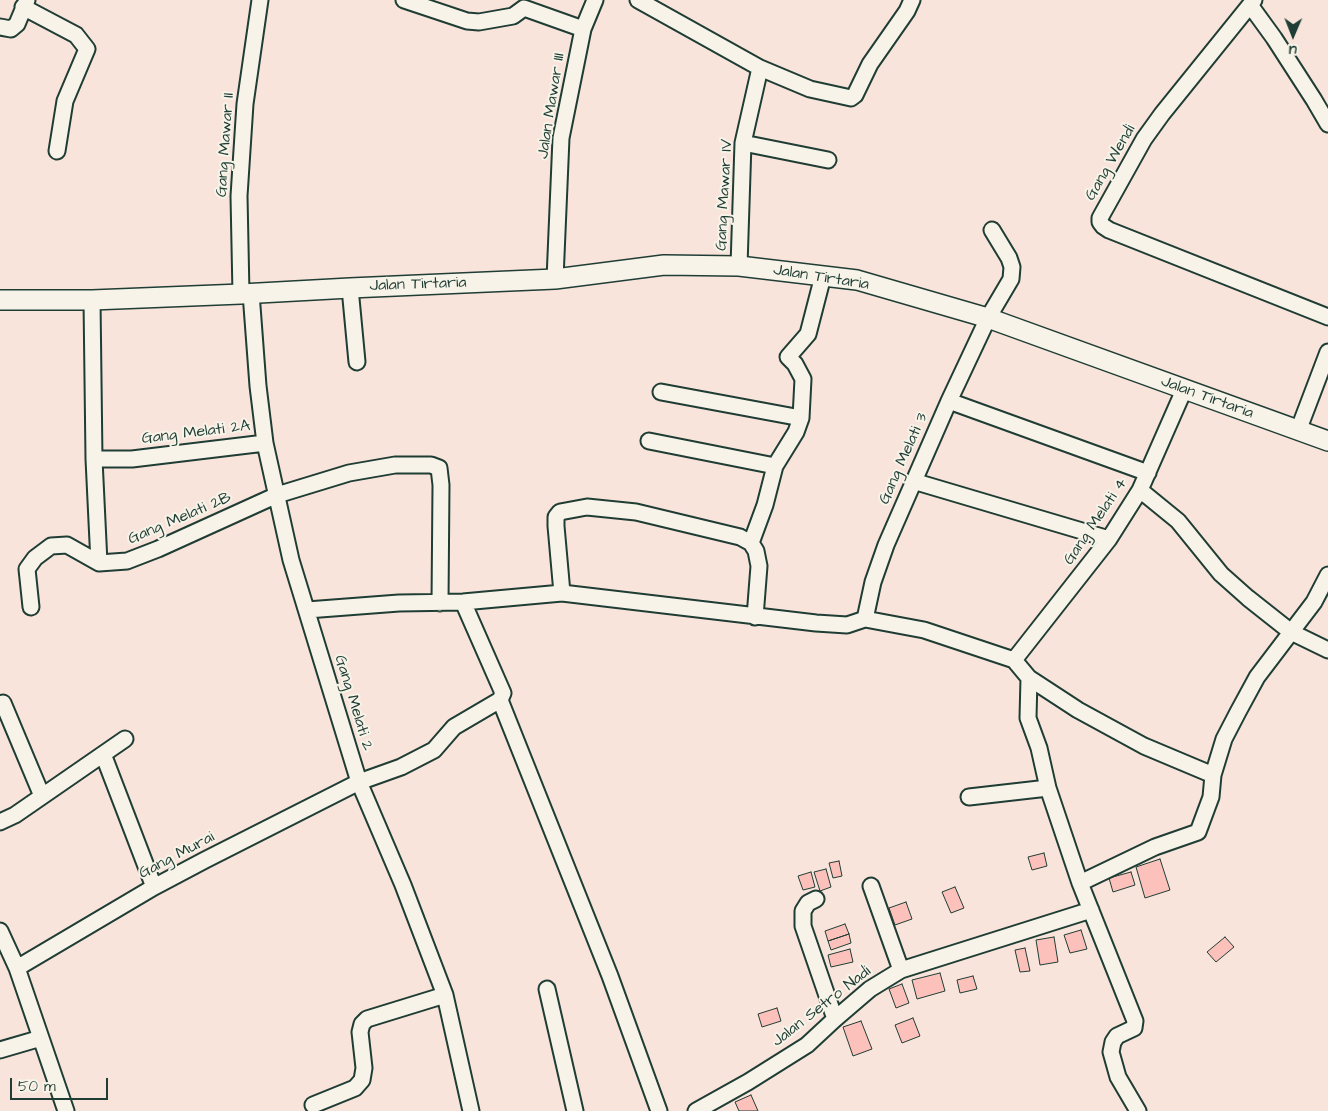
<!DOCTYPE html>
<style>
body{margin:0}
#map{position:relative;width:1328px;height:1111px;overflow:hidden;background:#f9e4db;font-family:"Architects Daughter",sans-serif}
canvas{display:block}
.north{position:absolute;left:1268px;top:10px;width:50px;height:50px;-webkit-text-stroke:4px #f7f3e8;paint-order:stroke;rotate:181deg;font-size:14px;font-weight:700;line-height:20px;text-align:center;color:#1f3d34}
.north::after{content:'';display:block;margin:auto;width:18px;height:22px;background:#1f3d34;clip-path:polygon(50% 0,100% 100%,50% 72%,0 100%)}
.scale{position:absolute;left:10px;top:1078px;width:98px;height:22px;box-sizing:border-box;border:2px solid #1f3d34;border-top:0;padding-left:6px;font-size:15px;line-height:18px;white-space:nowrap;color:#1f3d34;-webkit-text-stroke:4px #f7f3e8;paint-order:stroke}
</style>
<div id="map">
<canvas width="1328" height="1111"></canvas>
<div class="north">U</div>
<div class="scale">50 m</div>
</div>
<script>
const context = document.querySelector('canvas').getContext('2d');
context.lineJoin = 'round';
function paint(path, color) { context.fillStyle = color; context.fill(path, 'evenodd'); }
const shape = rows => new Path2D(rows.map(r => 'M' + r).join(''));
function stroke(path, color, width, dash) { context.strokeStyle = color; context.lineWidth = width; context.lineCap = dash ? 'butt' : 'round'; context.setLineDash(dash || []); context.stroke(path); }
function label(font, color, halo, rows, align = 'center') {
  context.font = font + ' "Architects Daughter",sans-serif'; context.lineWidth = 4; context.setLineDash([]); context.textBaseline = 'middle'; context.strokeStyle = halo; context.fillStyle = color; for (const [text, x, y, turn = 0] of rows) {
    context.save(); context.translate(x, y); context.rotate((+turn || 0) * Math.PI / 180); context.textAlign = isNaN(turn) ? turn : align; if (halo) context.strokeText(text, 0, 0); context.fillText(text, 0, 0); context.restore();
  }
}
const building = shape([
 [1044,853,1047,866,1032,870,1028,857,1044,853],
 [1160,859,1170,890,1145,898,1136,867,1160,859],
 [839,861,842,876,833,878,829,863,839,861],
 [826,869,831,887,820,891,814,872,826,869],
 [811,872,815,887,803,890,798,876,811,872],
 [1131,872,1135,885,1113,892,1109,878,1131,872],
 [955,887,964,908,951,913,942,892,955,887],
 [906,902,912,919,895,925,889,908,906,902],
 [845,924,849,934,828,941,825,931,845,924],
 [1081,930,1087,949,1070,953,1064,935,1081,930],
 [849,934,851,943,831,950,828,941,849,934],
 [1054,937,1058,962,1040,965,1036,940,1054,937],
 [1225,937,1234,947,1216,962,1207,952,1225,937],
 [1025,948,1030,971,1020,972,1015,950,1025,948],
 [850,949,853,962,831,967,828,955,850,949],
 [940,973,945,991,917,999,912,980,940,973],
 [973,976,977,989,960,993,957,980,973,976],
 [902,984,909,1003,896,1008,889,989,902,984],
 [777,1008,781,1021,762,1027,758,1014,777,1008],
 [913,1018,920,1036,902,1043,895,1025,913,1018],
 [861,1021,872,1049,853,1056,843,1027,861,1021],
 [751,1095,758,1111,739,1111,735,1102,751,1095]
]);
paint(building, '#fdc1bc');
stroke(building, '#1f3d34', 1);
const minor = shape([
 [404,0,467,21,479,22,513,16,524,8,583,29],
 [638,0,760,68,810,89,851,98,855,95,870,64,907,11,912,0],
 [1254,0,1162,114,1144,139,1100,218,1100,222,1103,226,1109,230,1328,317],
 [1250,5,1274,38,1314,100,1328,124],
 [23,7,76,35,87,49,65,101,57,151],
 [0,27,11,29,17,24,27,0],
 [743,143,828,160],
 [739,266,743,143,760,68],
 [555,279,561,138,583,29,595,0],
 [350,288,357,362],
 [251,293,258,386,265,443,291,560,359,782,403,885,445,995,471,1111],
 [241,294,239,196,245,104,260,0],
 [92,300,94,459,132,459,265,443],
 [661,392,801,418],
 [949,401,1148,473],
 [1298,431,1328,352],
 [649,441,775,466],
 [94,459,99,563],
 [913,481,1109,539],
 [1140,490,1178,521,1221,574,1248,598,1291,632,1328,650],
 [751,543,765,505,775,466,796,432,801,418,803,379,795,364,788,357,808,334,823,276],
 [562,593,556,526,556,517,560,512,587,507,636,512,740,537,751,543,756,551,759,566,755,617],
 [463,602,503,693,500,700,610,976,659,1111],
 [31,607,27,569,35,558,51,546,67,545,99,563,127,561,158,549,277,495,349,473,395,465,431,465,439,468,441,485,440,603],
 [307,610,399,603,463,602,562,593,816,623,847,625,865,619,924,630,1014,660,1029,678,1078,710,1144,746,1213,775],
 [865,619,873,582,886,545,949,401,988,318,1011,279,1012,267,1009,258,992,230],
 [1014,660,1109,539,1140,490,1184,390],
 [1029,678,1028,718,1039,748,1048,788,1080,883,1135,1021,1134,1028,1117,1036,1113,1042,1111,1052,1118,1077,1138,1111],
 [3,703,42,796],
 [103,754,154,887],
 [969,797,1048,788],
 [0,822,15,815,125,739],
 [1080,883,1155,847,1198,832,1211,797,1213,775,1224,739,1238,712,1257,677,1314,602,1328,575],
 [871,886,901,970],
 [816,899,808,903,803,911,803,926,835,1019],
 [0,931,17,968,66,1111],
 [17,968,154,887,205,860,359,782,401,767,434,750,454,727,500,700],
 [547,989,575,1111],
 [0,1050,41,1038],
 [313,1105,355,1088,362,1080,364,1068,360,1032,362,1024,367,1019,445,995],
 [696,1111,748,1082,807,1045,835,1019,870,989,901,970,1091,910]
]);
const tertiary = shape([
 [0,300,92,300,241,294,350,288,555,279,664,265,739,266,857,280,988,318,1328,441]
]);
stroke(minor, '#1f3d34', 19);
stroke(tertiary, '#1f3d34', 22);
stroke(minor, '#f7f3e8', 15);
stroke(tertiary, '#f7f3e8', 19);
label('16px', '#1f3d34', '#f7f3e8', [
 ["Jalan Mawar III",552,106,-81],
 ["Gang Mawar II",226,145,-86],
 ["Gang Wendi",1111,163,-60],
 ["Gang Mawar IV",725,195,-87],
 ["Jalan Tirtaria",821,278,9],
 ["Jalan Tirtaria",418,285,-2],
 ["Jalan Tirtaria",1207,398,20],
 ["Gang Melati 2A",196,433,-7],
 ["Gang Melati 3",904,459,-66],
 ["Gang Melati 2B",180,519,-23],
 ["Gang Melati 4",1096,522,-56],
 ["Gang Melati 2",353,703,73],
 ["Gang Murai",177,856,-28],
 ["Jalan Setro Nadi",822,1007,-38]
]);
</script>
